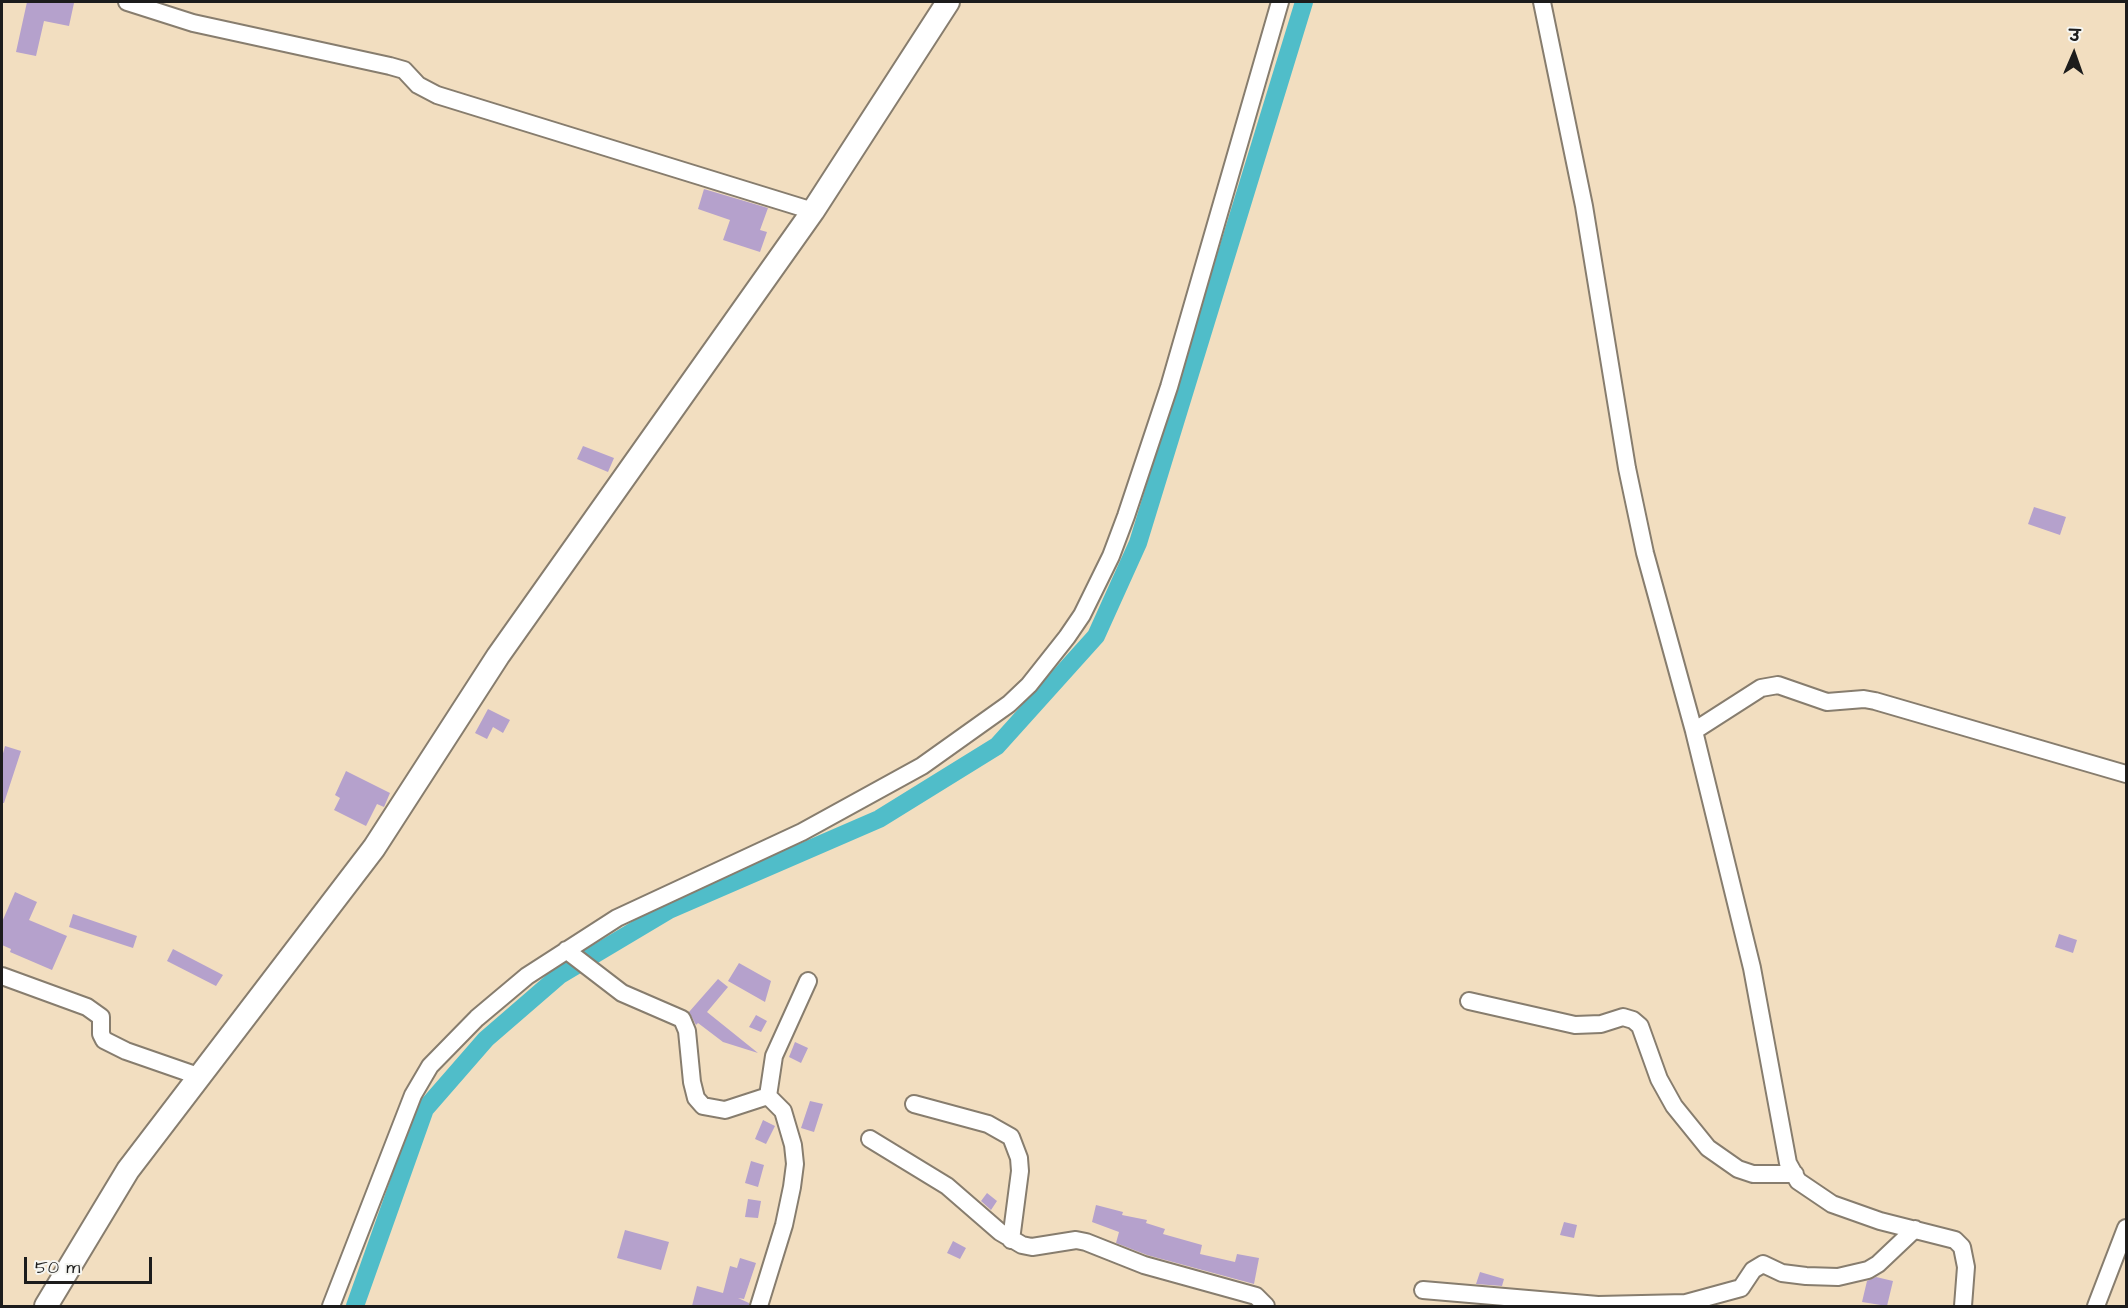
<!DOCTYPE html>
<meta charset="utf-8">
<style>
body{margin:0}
#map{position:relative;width:2128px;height:1308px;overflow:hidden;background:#f2dec0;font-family:"Architects Daughter","Playpen Sans Deva",sans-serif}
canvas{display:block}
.frame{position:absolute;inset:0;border:3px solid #1c1c1c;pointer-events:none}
.north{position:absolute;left:2044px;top:24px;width:60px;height:60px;-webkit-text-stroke:4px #f6f6f2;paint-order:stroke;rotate:2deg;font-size:16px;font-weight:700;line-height:24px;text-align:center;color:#1c1c1c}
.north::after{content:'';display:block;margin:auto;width:21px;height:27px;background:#1c1c1c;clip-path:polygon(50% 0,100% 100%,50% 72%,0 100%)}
.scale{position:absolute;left:24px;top:1257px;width:128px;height:27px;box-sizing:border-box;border:3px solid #1c1c1c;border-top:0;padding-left:8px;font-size:18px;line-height:21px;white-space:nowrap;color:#1c1c1c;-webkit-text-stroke:4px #f6f6f2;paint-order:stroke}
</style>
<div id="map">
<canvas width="2128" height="1308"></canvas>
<div class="frame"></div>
<div class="north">उ</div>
<div class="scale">50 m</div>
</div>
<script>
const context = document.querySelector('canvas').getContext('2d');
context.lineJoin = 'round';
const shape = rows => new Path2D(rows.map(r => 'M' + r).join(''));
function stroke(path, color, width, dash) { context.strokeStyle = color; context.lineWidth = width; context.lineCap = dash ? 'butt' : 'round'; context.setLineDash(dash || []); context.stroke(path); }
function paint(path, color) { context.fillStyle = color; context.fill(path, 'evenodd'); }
stroke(shape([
 [355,1306,425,1109,486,1039,560,975,669,910,879,819,997,746,1096,636,1138,543,1304,2]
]), '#50bdc9', 18);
paint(shape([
 [27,2,74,3,69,26,44,21,36,56,16,52],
 [704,189,768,208,760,230,767,232,760,252,723,240,730,220,698,209],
 [583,446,614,458,608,472,577,459],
 [2034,507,2066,517,2060,535,2028,524],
 [488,709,510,720,503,733,493,727,487,739,475,733],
 [5,746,21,751,4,803,2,803,2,757],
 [346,771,390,793,384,807,377,804,366,826,334,810,340,798,335,795],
 [15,892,37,902,29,920,67,936,52,970,10,952,11,949,2,945,2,922],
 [73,914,137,936,133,948,69,927],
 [2059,934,2077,940,2073,953,2055,947],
 [173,949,223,975,216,986,167,961],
 [739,963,771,981,765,1002,728,981],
 [718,979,728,987,707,1012,758,1053,723,1042,698,1023,696,1025,689,1012],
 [756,1015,767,1021,761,1032,749,1027],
 [795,1042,808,1048,801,1063,789,1057],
 [810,1101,823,1104,814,1132,801,1128],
 [763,1120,775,1126,766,1144,755,1139],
 [751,1161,764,1165,758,1187,745,1183],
 [987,1193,997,1201,991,1210,981,1201],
 [748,1199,761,1201,758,1218,745,1217],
 [1096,1205,1123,1212,1122,1215,1147,1220,1146,1223,1165,1229,1163,1234,1202,1245,1200,1254,1235,1262,1237,1254,1259,1258,1254,1284,1147,1255,1116,1243,1119,1232,1092,1222],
 [1564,1222,1577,1225,1574,1238,1560,1235],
 [625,1230,669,1242,661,1270,617,1258],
 [953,1241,966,1248,960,1259,947,1253],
 [740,1258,756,1263,744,1299,738,1298,749,1303,749,1306,692,1306,697,1286,723,1293,730,1266,737,1268],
 [1480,1272,1504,1279,1502,1286,1476,1284],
 [1876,1277,1893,1281,1887,1306,1862,1302,1867,1281]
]), '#b5a1cc');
const street = shape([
 [127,2,193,23,390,66,404,70,418,85,437,95,813,211],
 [1542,2,1584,206,1627,468,1645,553,1694,731,1752,968,1788,1163,1798,1181,1832,1204,1880,1221,1955,1240,1962,1247,1966,1267,1963,1306],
 [1694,731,1761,688,1778,685,1827,702,1864,699,1875,701,2126,774],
 [566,950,622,993,682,1019,687,1031,692,1082,696,1098,703,1106,725,1110,768,1096,783,1111,793,1145,795,1164,792,1187,784,1225,759,1306],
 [2,976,87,1007,101,1017,101,1034,104,1040,126,1051,198,1076],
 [1469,1001,1575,1025,1601,1024,1623,1017,1633,1020,1640,1026,1659,1079,1674,1106,1708,1148,1738,1169,1753,1174,1795,1174],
 [768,1096,774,1056,808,981],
 [914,1104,988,1124,1011,1137,1019,1158,1020,1171,1011,1240],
 [870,1139,947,1186,1000,1232,1022,1245,1032,1247,1076,1240,1086,1242,1144,1265,1256,1296,1266,1306],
 [1423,1290,1598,1305,1686,1303,1741,1288,1753,1270,1763,1264,1782,1273,1806,1276,1838,1277,1868,1270,1878,1264,1915,1229],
 [331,1306,413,1095,430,1066,477,1018,527,976,617,918,802,832,922,766,1009,704,1029,685,1067,637,1082,615,1111,556,1126,516,1169,387,1280,2],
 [2096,1306,2126,1228]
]);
const secondary = shape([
 [46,1306,128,1170,374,848,498,656,813,211,948,2]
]);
stroke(street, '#877d6e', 20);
stroke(secondary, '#877d6e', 26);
stroke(street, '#fff', 16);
stroke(secondary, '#fff', 22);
</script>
